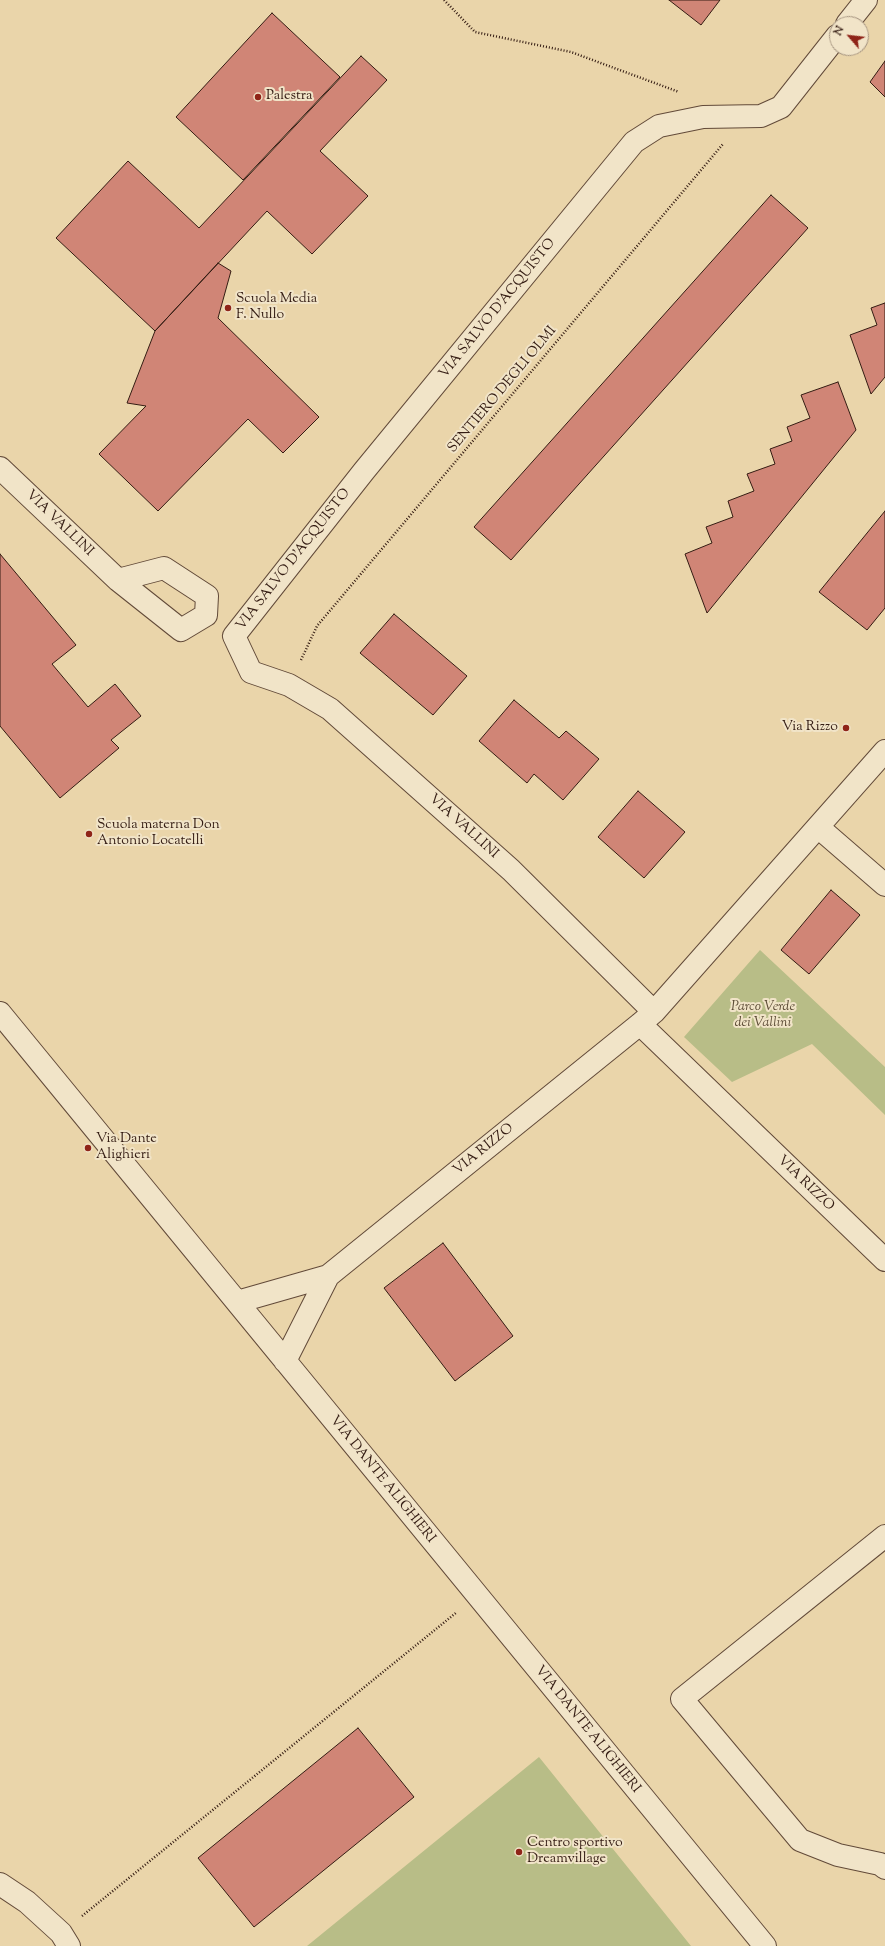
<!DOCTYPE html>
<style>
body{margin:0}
#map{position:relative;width:885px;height:1946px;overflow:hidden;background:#ead5aa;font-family:"Sorts Mill Goudy",serif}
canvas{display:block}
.north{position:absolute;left:829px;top:16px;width:40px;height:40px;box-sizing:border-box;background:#f1e4c8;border:1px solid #a59480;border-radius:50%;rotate:298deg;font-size:11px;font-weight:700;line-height:16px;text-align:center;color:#341c13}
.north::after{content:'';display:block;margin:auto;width:14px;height:18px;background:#8f2418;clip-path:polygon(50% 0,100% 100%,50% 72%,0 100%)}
</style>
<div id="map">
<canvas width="885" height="1946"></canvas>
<div class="north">N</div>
</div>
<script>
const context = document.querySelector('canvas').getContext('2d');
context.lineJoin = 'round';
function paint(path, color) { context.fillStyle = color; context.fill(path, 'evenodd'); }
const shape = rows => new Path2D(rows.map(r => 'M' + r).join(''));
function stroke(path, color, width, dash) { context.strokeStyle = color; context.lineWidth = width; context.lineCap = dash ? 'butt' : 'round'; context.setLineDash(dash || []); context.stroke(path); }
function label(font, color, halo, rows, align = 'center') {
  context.font = font + ' "Sorts Mill Goudy",serif'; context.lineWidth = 4; context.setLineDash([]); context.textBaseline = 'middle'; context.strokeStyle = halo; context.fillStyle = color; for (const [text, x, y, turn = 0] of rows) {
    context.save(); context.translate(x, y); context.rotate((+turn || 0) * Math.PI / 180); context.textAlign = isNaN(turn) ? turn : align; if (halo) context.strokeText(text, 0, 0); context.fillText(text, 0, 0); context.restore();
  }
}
paint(shape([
 [760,950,885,1067,885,1115,812,1044,732,1082,684,1037],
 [539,1757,691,1946,307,1946]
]), '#b8bd87');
const building = shape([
 [669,0,720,0,701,25,669,0],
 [272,13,340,77,243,180,176,117,272,13],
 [361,56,387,80,320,151,368,196,312,254,267,211,155,331,56,238,128,161,199,228,361,56],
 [885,61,885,97,870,82,885,61],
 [771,195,808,228,511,560,474,527,771,195],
 [218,263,231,271,218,318,319,417,283,453,248,419,158,511,99,454,146,406,127,403,155,331,218,263],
 [885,303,885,377,871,394,850,335,877,325,871,308,885,303],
 [838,382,856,430,707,613,685,554,712,543,706,527,733,517,728,501,754,491,747,474,775,464,770,449,792,441,787,427,810,418,801,395,838,382],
 [885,511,885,608,867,630,819,592,885,511],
 [0,554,76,645,52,664,88,707,115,684,141,716,111,740,119,748,60,798,0,726,0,554],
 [394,614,467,676,433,715,360,653,394,614],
 [514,700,559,738,566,731,599,759,563,800,534,774,527,783,479,741,514,700],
 [638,791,685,832,644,878,598,837,638,791],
 [831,890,860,915,809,974,781,950,831,890],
 [443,1243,513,1336,455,1381,384,1288,443,1243],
 [358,1728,414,1797,254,1927,198,1858,358,1728]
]);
paint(building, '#d08576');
stroke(building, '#341c13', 1);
const minor = shape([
 [847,24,866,0],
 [0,468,118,580,181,630,206,615,207,596,164,568,118,580],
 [818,827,885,885],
 [654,1012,511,870,330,709,289,685,251,672,234,636,364,471,634,142,659,126,703,117,761,116,781,107,837,36],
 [0,1013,765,1946],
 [640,1024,885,1260],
 [237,1302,328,1276,640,1024,654,1012,885,751],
 [285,1361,328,1276],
 [885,1536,682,1699,800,1840,838,1855,880,1864,885,1868],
 [0,1884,27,1902,61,1933,69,1946]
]);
stroke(minor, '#624a39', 24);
stroke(shape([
 [444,0,475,32,571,52,679,92],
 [301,660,317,626,723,144],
 [82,1916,457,1612]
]), '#341c13', 2.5, [1, 2]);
stroke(minor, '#f1e4c8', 22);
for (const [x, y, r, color] of [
 [258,97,4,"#8f2418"],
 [228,308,4,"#8f2418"],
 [846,728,4,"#8f2418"],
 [89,834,4,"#8f2418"],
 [88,1148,4,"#8f2418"],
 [519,1852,4,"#8f2418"]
]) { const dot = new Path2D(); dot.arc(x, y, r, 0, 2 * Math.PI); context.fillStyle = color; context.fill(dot); stroke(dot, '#f1e4c8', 1.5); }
label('14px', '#341c13', '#f1e4c8', [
 ["Palestra",266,97],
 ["Scuola Media",236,300],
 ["F. Nullo",236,316],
 ["Via Rizzo",838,728,"right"],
 ["Scuola materna Don",97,826],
 ["Antonio Locatelli",97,842],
 ["Via Dante",96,1140],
 ["Alighieri",96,1156],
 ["Centro sportivo",527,1844],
 ["Dreamvillage",527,1860]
], 'left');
label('14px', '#341c13', '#f1e4c8', [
 ["VIA SALVO D'ACQUISTO",498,309,-51],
 ["SENTIERO DEGLI OLMI",503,390,-50],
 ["VIA VALLINI",59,524,44],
 ["VIA SALVO D'ACQUISTO",294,560,-52],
 ["VIA VALLINI",463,827,42],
 ["VIA RIZZO",484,1150,-39],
 ["VIA RIZZO",805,1184,44],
 ["VIA DANTE ALIGHIERI",382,1480,51],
 ["VIA DANTE ALIGHIERI",587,1730,51]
]);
label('italic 14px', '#5c4c36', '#f1e4c8', [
 ["Parco Verde",763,1008],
 ["dei Vallini",763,1024]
]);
</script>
